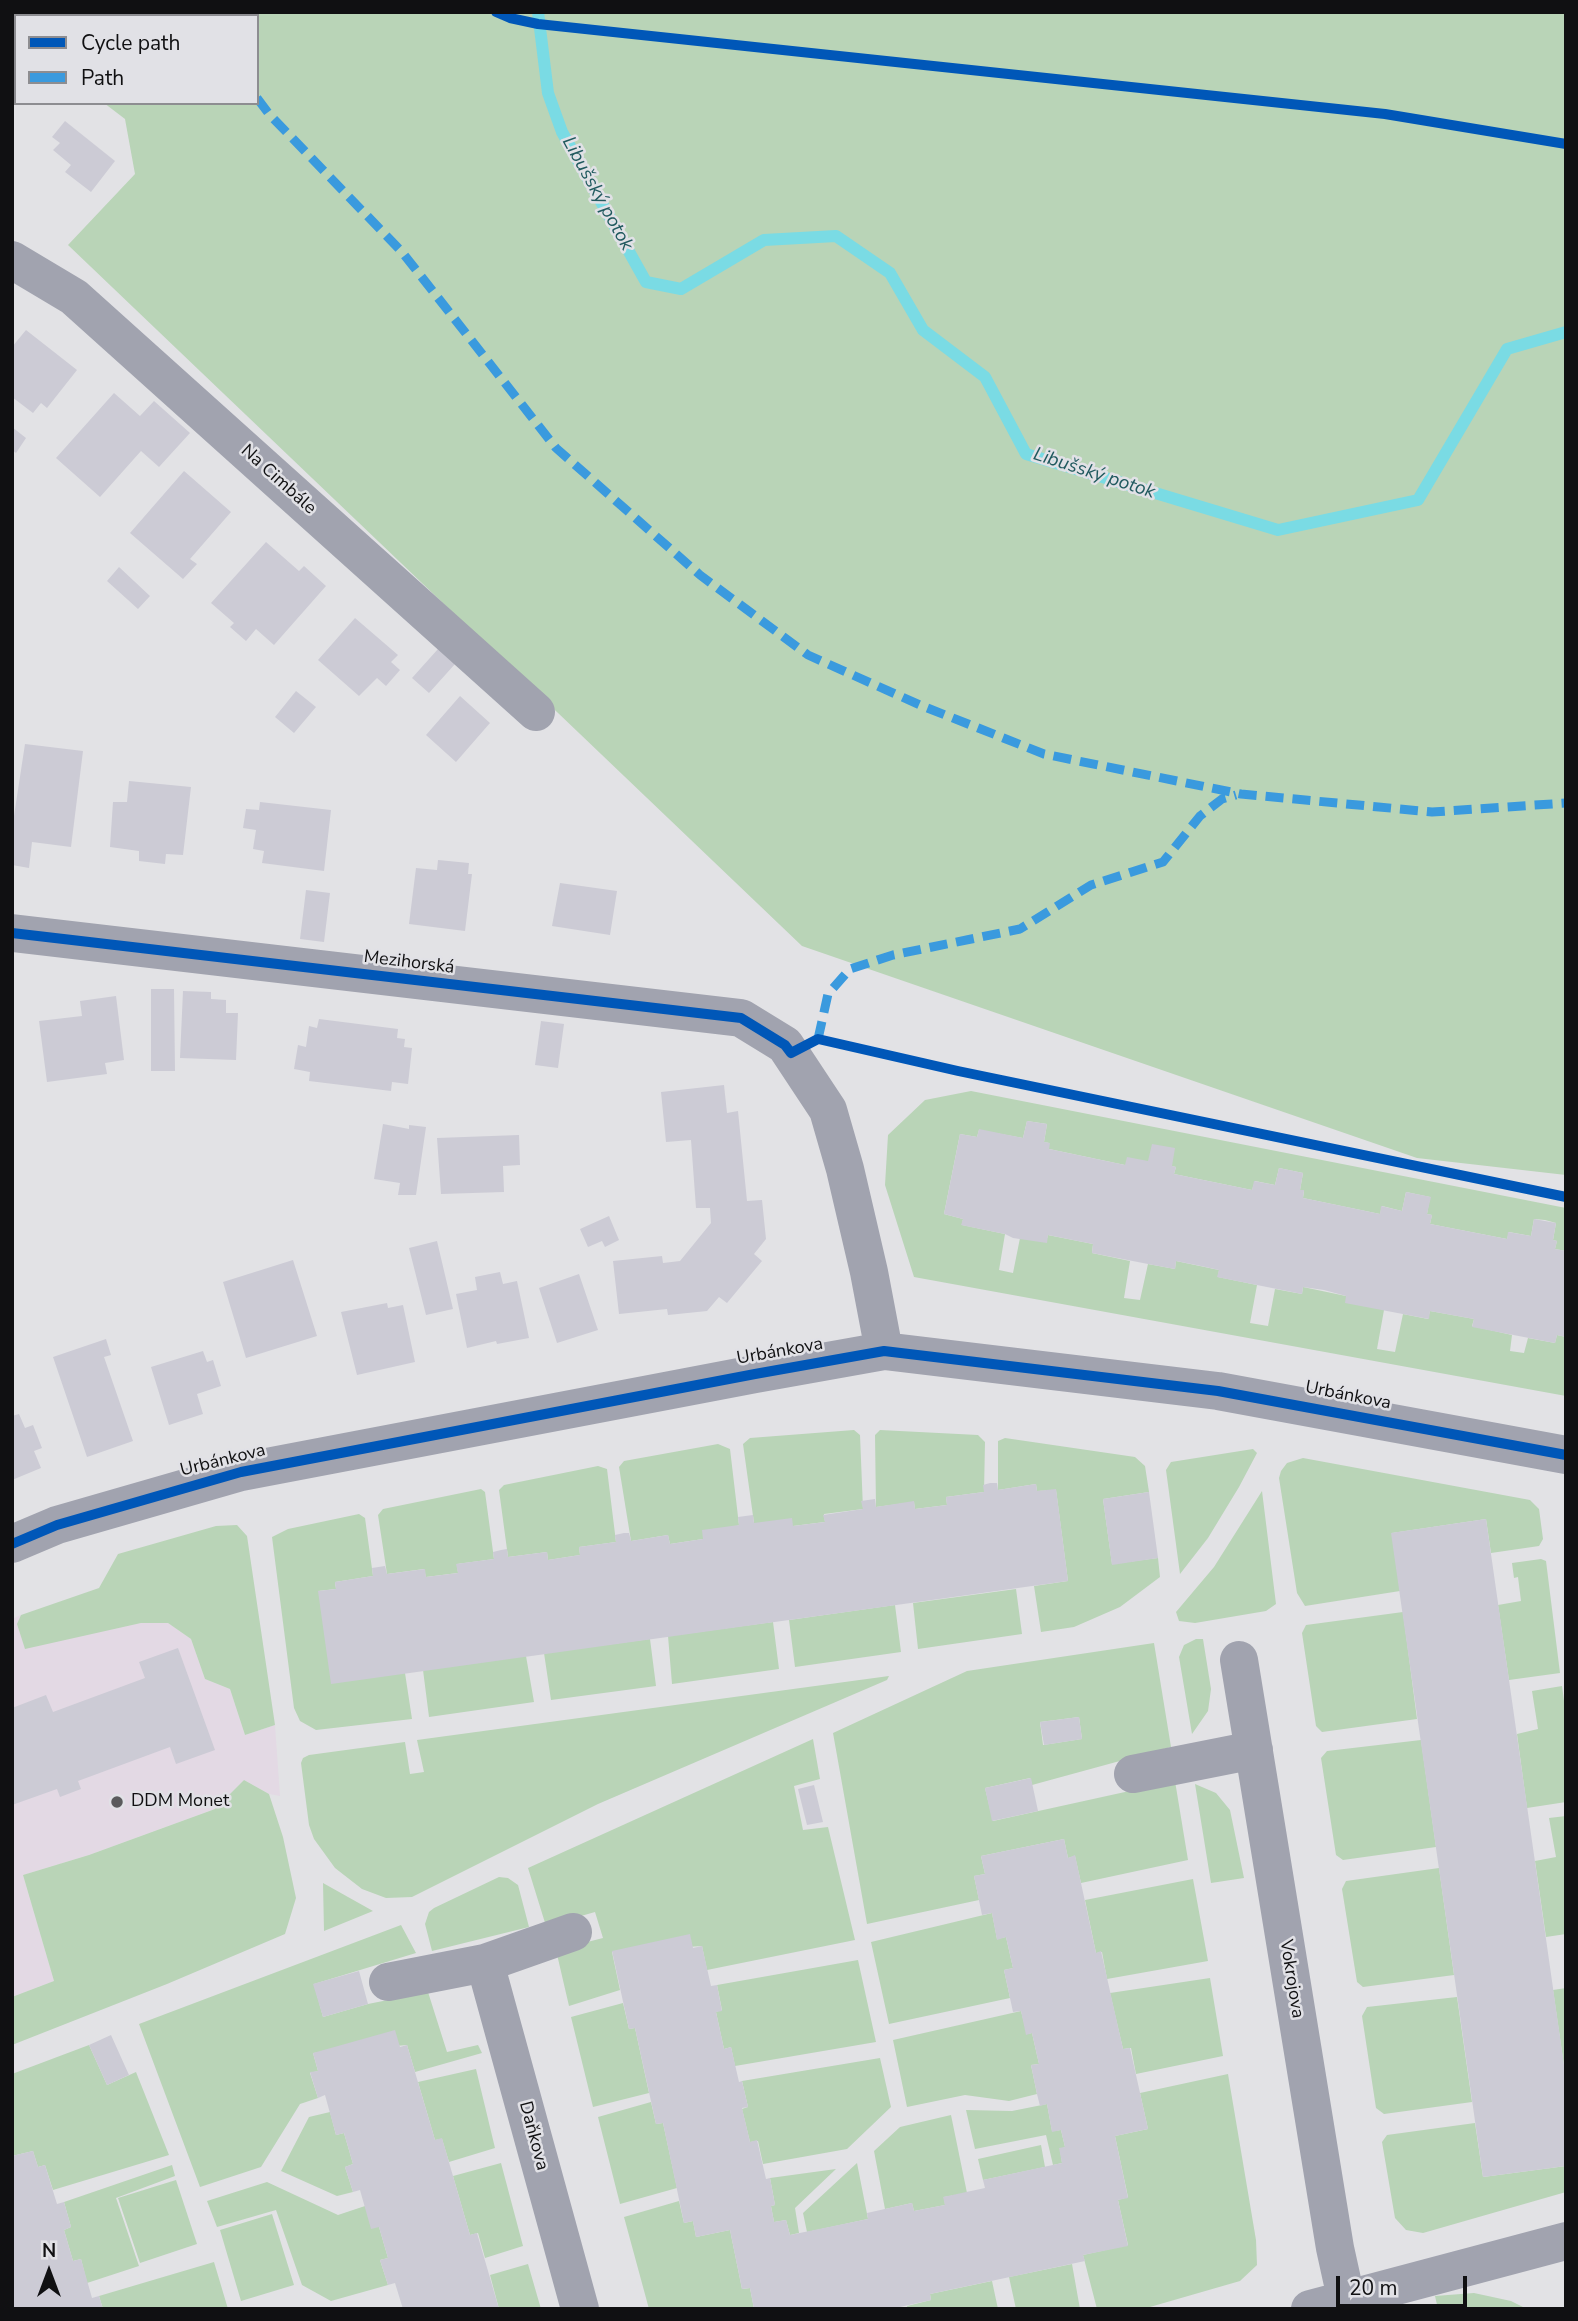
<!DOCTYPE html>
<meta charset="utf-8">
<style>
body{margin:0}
#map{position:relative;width:1578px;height:2321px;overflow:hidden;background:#e2e2e5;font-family:"Nunito Sans",sans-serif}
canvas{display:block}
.frame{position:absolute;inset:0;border:14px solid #101012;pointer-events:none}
.legend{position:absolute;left:14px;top:14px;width:245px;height:91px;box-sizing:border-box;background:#e1e1e6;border:2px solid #8d8d91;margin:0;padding:9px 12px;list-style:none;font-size:21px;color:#101012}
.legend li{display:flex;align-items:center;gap:14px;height:35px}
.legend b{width:35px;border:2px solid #8d8d91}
.north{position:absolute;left:14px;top:2237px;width:70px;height:70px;-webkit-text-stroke:5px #e1e1e6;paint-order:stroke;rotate:0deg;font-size:19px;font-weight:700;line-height:28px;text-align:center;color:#101012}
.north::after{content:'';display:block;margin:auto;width:24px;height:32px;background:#101012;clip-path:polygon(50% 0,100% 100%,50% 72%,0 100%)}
.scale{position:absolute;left:1336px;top:2276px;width:131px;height:32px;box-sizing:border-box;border:4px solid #101012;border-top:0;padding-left:9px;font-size:21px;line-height:24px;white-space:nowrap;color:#101012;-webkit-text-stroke:5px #e1e1e6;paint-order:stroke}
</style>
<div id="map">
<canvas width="1578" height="2321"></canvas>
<div class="frame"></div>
<ul class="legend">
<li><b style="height:9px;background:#0057b8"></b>Cycle path</li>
<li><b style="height:9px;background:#3a9ade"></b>Path</li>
</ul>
<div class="north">N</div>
<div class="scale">20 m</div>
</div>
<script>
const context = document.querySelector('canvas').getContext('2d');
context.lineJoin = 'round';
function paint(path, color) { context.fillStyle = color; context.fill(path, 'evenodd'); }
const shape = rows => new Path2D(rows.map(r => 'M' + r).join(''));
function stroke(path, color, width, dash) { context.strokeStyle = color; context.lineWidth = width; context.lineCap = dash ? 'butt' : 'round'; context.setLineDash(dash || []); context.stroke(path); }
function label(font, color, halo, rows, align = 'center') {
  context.font = font + ' "Nunito Sans",sans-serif'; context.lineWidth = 5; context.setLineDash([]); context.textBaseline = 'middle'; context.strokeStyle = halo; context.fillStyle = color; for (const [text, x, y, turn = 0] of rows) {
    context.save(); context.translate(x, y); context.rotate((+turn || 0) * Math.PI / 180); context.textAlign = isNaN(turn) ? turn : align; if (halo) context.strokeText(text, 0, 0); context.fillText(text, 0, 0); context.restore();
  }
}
paint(shape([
 [21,1615,18,1624,89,1633,141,1623,168,1623,191,1639,205,1679,230,1689,245,1735,275,1725,280,1796,269,1794,244,1780,215,1809,89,1855,23,1875,54,1981,12,1997,12,1619]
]), '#e3d9e4');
paint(shape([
 [12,12,1566,12,1566,1175,1417,1158,802,946,68,245,135,174,125,119,104,103,257,103,257,16,16,16,16,82,12,83],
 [971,1091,1566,1208,1566,1251,1555,1249,1557,1241,1553,1240,1556,1223,1545,1220,1534,1219,1531,1236,1509,1232,1507,1239,1430,1224,1432,1215,1427,1214,1430,1197,1406,1192,1402,1211,1382,1206,1380,1214,1303,1198,1304,1191,1300,1190,1303,1173,1279,1168,1275,1185,1255,1181,1252,1190,1174,1174,1176,1167,1172,1166,1148,1161,1125,1165,1049,1149,1049,1143,1044,1142,1047,1124,1027,1121,1023,1138,979,1130,977,1137,960,1134,944,1214,963,1219,962,1225,1005,1234,999,1270,1013,1273,1020,1238,1046,1242,1048,1235,1093,1244,1092,1253,1130,1261,1124,1298,1140,1300,1148,1264,1175,1269,1176,1261,1219,1270,1218,1277,1257,1285,1250,1323,1268,1326,1275,1289,1302,1294,1303,1287,1346,1296,1384,1310,1377,1349,1395,1352,1403,1314,1428,1319,1430,1311,1474,1319,1472,1326,1512,1335,1510,1351,1524,1353,1528,1338,1555,1343,1557,1335,1566,1337,1566,1396,914,1277,885,1185,888,1135,925,1100],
 [854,1430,860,1435,863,1509,824,1514,825,1522,793,1526,754,1523,743,1444,750,1438],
 [880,1430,978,1435,985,1442,984,1492,946,1497,947,1505,915,1509,914,1502,876,1507,875,1435],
 [1005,1438,1135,1457,1145,1466,1149,1492,1103,1499,1112,1564,1158,1558,1160,1577,1120,1607,1074,1627,1041,1632,1034,1586,1068,1581,1056,1490,1037,1491,1036,1484,998,1490,998,1441],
 [718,1444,730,1449,739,1525,703,1539,670,1544,668,1535,631,1541,619,1467,624,1461],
 [1253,1449,1257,1453,1239,1487,1208,1538,1180,1574,1166,1470,1171,1462],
 [1303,1458,1530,1500,1539,1509,1543,1539,1539,1546,1491,1553,1486,1519,1392,1533,1400,1591,1305,1606,1297,1593,1279,1478,1281,1471,1287,1463],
 [598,1466,607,1469,616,1542,579,1547,580,1555,548,1560,547,1552,508,1557,499,1490,504,1485],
 [481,1489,485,1492,494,1559,457,1564,458,1573,426,1577,424,1569,387,1574,378,1515,383,1509],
 [1262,1491,1276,1604,1266,1611,1195,1623,1179,1621,1176,1612,1214,1567],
 [359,1514,365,1518,373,1576,335,1582,336,1589,318,1591,405,1673,412,1719,316,1730,300,1721,294,1708,272,1537,288,1529],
 [237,1525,247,1536,275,1725,245,1735,230,1689,205,1679,191,1639,168,1623,141,1623,25,1649,17,1624,21,1615,99,1588,118,1554,216,1526],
 [1541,1559,1546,1561,1560,1673,1509,1680,1498,1605,1521,1601,1518,1577,1514,1578,1512,1563],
 [1016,1589,1022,1634,918,1649,913,1603],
 [895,1605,901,1652,795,1667,789,1620],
 [1403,1612,1417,1719,1322,1732,1316,1726,1302,1633,1306,1625],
 [773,1622,779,1669,672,1684,668,1636],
 [650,1639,656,1686,551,1700,544,1653],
 [1196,1639,1203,1639,1211,1689,1208,1711,1192,1734,1179,1657,1184,1645],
 [1154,1643,1171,1747,1032,1785,1030,1778,985,1788,993,1821,1175,1781,1188,1860,1081,1883,1075,1856,1068,1858,1064,1839,981,1856,985,1874,974,1876,979,1900,867,1924,833,1733,967,1671],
 [1079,1717,1082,1739,1043,1745,1040,1722],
 [526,1656,534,1702,429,1717,423,1670],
 [889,1676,887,1680,598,1804,412,1897,386,1898,362,1889,335,1868,314,1839,309,1825,301,1763,303,1758,309,1755,405,1742,410,1774,424,1772,417,1740],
 [1562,1686,1566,1716,1566,1802,1527,1808,1517,1734,1538,1729,1532,1691],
 [813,1739,820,1779,794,1786,803,1830,828,1827,855,1940,707,1970,702,1946,612,1952,620,1990,569,2006,556,1950,603,1938,595,1912,546,1926,528,1868],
 [1421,1740,1436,1847,1343,1860,1336,1855,1321,1758,1327,1751],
 [244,1780,269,1794,283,1837,296,1898,285,1934,167,1984,12,2045,12,1997,54,1981,23,1875,89,1855,215,1809],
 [1195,1784,1216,1793,1230,1810,1244,1878,1211,1883],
 [1566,1816,1566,1934,1546,1937,1535,1861,1556,1857,1549,1818],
 [1439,1868,1454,1975,1363,1987,1357,1982,1342,1889,1346,1881],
 [499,1877,508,1878,518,1885,529,1927,432,1951,425,1924,429,1912,434,1908],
 [1193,1879,1208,1961,1107,1979,1102,1952,1096,1953,1085,1900],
 [323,1883,373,1911,324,1931],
 [992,1913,997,1939,1006,1937,1013,1968,1004,1970,1010,1998,889,2024,871,1942],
 [401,1925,416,1953,314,1984,323,2017,368,2004,428,1992,447,2052,478,2045,482,2053,415,2072,407,2045,313,2053,318,2071,310,2073,318,2098,300,2104,261,2167,200,2187,139,2024],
 [858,1960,876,2042,735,2066,731,2047,724,2049,716,2012,722,2010,717,1985],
 [1210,1978,1223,2056,1136,2074,1131,2048,1123,2049,1110,1993],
 [1566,1988,1566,2065,1564,2066,1553,1990],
 [1457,1997,1472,2102,1384,2114,1376,2108,1362,2016,1367,2007],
 [623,2003,629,2029,635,2028,649,2093,593,2107,571,2017],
 [1021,2011,1027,2034,1032,2033,1039,2064,1031,2065,1037,2094,1009,2101,965,2095,907,2107,893,2040],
 [89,2045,107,2085,136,2072,169,2155,53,2190,45,2165,38,2167,33,2151,12,2156,12,2074],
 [880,2058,891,2107,847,2149,763,2164,758,2141,750,2142,742,2109,748,2107,742,2081],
 [476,2069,495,2148,449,2162,442,2139,435,2140,418,2082],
 [1228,2074,1256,2240,1257,2265,1240,2281,1143,2309,1097,2309,1083,2255,1128,2245,1118,2200,1128,2197,1115,2136,1148,2129,1140,2093],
 [651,2102,656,2124,663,2123,677,2188,620,2204,598,2117],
 [1047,2104,1052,2131,1061,2130,1065,2147,1060,2149,1062,2163,1053,2165,1046,2135,975,2149,966,2110,1012,2111],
 [330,2112,336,2135,344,2133,353,2164,345,2167,353,2192,337,2196,281,2171,309,2117],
 [951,2115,967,2193,944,2197,945,2205,914,2211,912,2203,885,2209,874,2151,900,2127],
 [1475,2123,1483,2177,1566,2166,1566,2192,1423,2233,1406,2230,1395,2218,1382,2142,1387,2135],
 [1041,2145,1045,2167,983,2180,978,2159],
 [501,2163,523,2246,485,2258,478,2233,470,2235,453,2176],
 [857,2163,868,2219,807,2232,803,2213],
 [172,2165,175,2176,116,2198,139,2266,87,2283,81,2259,73,2261,64,2230,71,2227,64,2202],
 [836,2169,795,2208,799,2233,790,2235,786,2220,774,2222,771,2206,775,2205,770,2178],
 [176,2180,197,2244,140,2263,118,2198],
 [267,2182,338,2215,365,2206,379,2227,388,2258,380,2260,388,2285,331,2301,302,2285,276,2210,217,2227,207,2201],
 [679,2201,684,2223,693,2221,696,2237,730,2230,742,2289,750,2288,754,2309,649,2309,624,2217],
 [272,2214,294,2285,241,2301,220,2230],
 [214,2262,228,2309,103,2309,99,2296],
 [528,2264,541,2309,499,2309,490,2275],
 [1072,2264,1080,2309,1016,2309,1009,2277],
 [992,2281,998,2309,908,2309,907,2306,931,2300,930,2294],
 [1474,2293,1511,2301,1525,2308,1438,2309,1435,2296]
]), '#b9d4b7');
stroke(shape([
 [538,12,548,93,562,132,646,282,681,289,764,240,836,236,890,273,923,330,985,377,1026,454,1278,530,1418,500,1507,349,1566,332]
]), '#7adbe4', 12);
paint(shape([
 [65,121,115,161,91,192,65,172,71,165,53,150,60,143,52,137],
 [26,330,77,370,47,408,41,403,33,413,12,397,12,347],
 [114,393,140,416,154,401,190,433,159,467,141,451,100,497,56,458],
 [12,427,26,438,16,453,12,450],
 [184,471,231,512,190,559,197,564,183,579,130,533],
 [266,542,299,571,304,566,326,586,274,645,256,629,246,641,230,627,234,623,211,603],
 [119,567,150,596,138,609,107,581],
 [355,618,398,655,391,662,400,670,386,686,377,678,359,696,318,660],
 [438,649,455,664,429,693,412,678],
 [296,691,316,707,294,733,275,717],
 [460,696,490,723,456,762,426,735],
 [25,744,83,751,71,847,32,842,29,868,12,865,12,829],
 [129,781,191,787,183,855,166,854,165,864,139,861,139,851,110,847,113,802,127,802],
 [260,802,331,810,324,871,262,863,264,851,253,849,256,830,243,828,246,809,259,810],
 [438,860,469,863,468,874,472,874,465,931,409,924,416,868,437,870],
 [560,883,617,891,610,935,552,926],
 [306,890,330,893,324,942,300,939],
 [151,989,174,989,175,1071,151,1071],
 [183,991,211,992,211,999,226,1000,226,1013,238,1013,236,1060,180,1058],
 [116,996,124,1060,105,1063,107,1074,47,1082,39,1021,82,1016,80,1001],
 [319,1019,398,1029,397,1038,405,1039,404,1047,412,1048,408,1084,392,1082,391,1091,309,1081,310,1072,294,1069,298,1045,306,1047,309,1026,317,1028],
 [541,1021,564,1024,558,1068,535,1065],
 [724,1085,727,1113,738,1111,747,1201,762,1200,766,1239,754,1254,762,1261,727,1303,719,1297,707,1311,668,1315,667,1309,619,1314,613,1261,662,1256,663,1263,680,1261,711,1223,710,1208,696,1208,691,1140,666,1142,661,1092],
 [1027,1121,1047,1124,1044,1142,1050,1143,1049,1149,1125,1165,1127,1157,1148,1161,1152,1144,1175,1148,1172,1166,1176,1167,1174,1174,1252,1190,1254,1181,1275,1185,1279,1168,1303,1173,1300,1190,1304,1190,1303,1198,1380,1214,1381,1206,1402,1211,1406,1192,1431,1197,1427,1214,1432,1215,1430,1224,1507,1239,1508,1232,1531,1236,1534,1219,1556,1223,1553,1240,1557,1241,1555,1249,1566,1251,1566,1337,1557,1335,1555,1343,1472,1327,1474,1319,1430,1311,1429,1319,1345,1303,1346,1296,1324,1290,1303,1287,1302,1294,1217,1277,1219,1270,1201,1266,1176,1261,1175,1269,1148,1264,1092,1253,1093,1244,1048,1235,1047,1243,1013,1238,1005,1234,961,1225,963,1219,944,1214,960,1134,977,1137,979,1129,1023,1138],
 [383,1124,409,1129,409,1125,426,1127,416,1195,398,1195,400,1183,374,1179],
 [519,1135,520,1165,503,1166,504,1192,441,1194,437,1138],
 [609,1216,619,1240,605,1247,602,1241,588,1247,580,1229],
 [437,1241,453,1309,426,1315,409,1248],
 [293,1260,317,1336,246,1358,223,1282],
 [500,1272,503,1284,517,1281,529,1338,497,1344,496,1341,467,1348,456,1294,477,1290,475,1277],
 [579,1274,598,1330,557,1343,539,1288],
 [387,1303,388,1308,403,1305,415,1362,357,1375,341,1312],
 [106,1339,111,1355,104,1357,133,1441,87,1457,53,1357],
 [203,1351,207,1362,213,1360,221,1386,197,1394,203,1414,169,1425,151,1367],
 [19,1414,25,1428,33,1425,42,1448,34,1451,41,1468,12,1480,12,1416],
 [990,1483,997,1483,998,1490,1036,1484,1037,1491,1056,1489,1068,1581,331,1684,318,1591,336,1589,335,1582,373,1576,372,1568,385,1566,387,1574,425,1569,426,1577,458,1573,456,1564,494,1559,493,1552,501,1550,507,1549,508,1557,547,1552,548,1560,580,1555,579,1547,616,1542,615,1535,624,1533,629,1533,631,1541,668,1535,670,1544,703,1539,702,1530,739,1525,738,1517,753,1515,754,1523,792,1518,793,1526,825,1522,823,1515,863,1509,861,1501,875,1499,876,1507,914,1501,915,1509,947,1505,946,1497,984,1492,983,1485],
 [1149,1492,1158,1558,1112,1565,1103,1499],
 [1486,1519,1566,2079,1566,2166,1483,2177,1391,1533],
 [178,1648,215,1750,176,1764,170,1747,78,1781,81,1789,60,1797,57,1789,12,1805,12,1708,46,1695,53,1712,145,1678,139,1662],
 [1079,1717,1082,1739,1044,1745,1040,1722],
 [1031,1778,1038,1811,992,1821,985,1788],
 [814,1785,823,1822,807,1825,798,1789],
 [1064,1839,1068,1858,1075,1855,1096,1953,1101,1951,1123,2049,1130,2048,1148,2129,1115,2136,1128,2198,1118,2200,1128,2246,1083,2255,1085,2261,930,2294,931,2300,891,2309,754,2309,750,2288,742,2289,730,2230,696,2237,693,2221,684,2223,663,2123,656,2124,635,2028,629,2029,612,1951,690,1934,693,1948,702,1946,711,1986,717,1985,722,2011,716,2012,724,2049,731,2047,739,2082,742,2081,748,2107,742,2108,750,2142,757,2140,766,2179,770,2178,775,2205,771,2206,774,2222,786,2220,790,2235,868,2219,867,2213,912,2203,914,2211,945,2205,943,2197,985,2188,983,2180,1062,2163,1059,2148,1065,2147,1061,2130,1052,2132,1047,2104,1040,2106,1037,2094,1031,2065,1039,2064,1032,2033,1026,2035,1021,2011,1013,2012,1004,1970,1013,1968,1006,1937,997,1940,992,1913,982,1915,974,1876,985,1874,981,1856],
 [359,1971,368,2004,323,2017,313,1984],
 [395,2030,400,2047,407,2045,435,2140,442,2138,470,2235,477,2233,499,2309,403,2309,395,2283,388,2285,380,2260,388,2258,379,2227,371,2229,360,2190,353,2192,345,2167,353,2164,344,2133,336,2135,325,2095,318,2098,310,2072,318,2071,313,2053],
 [111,2035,129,2075,107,2085,89,2045],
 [33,2151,38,2167,45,2165,57,2204,64,2202,71,2227,64,2230,73,2261,81,2259,92,2298,99,2296,103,2309,12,2309,12,2156]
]), '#cccbd5');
stroke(shape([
 [12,260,74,297,536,712],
 [12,933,741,1018,785,1045,828,1110,845,1169,869,1272,884,1351],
 [12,1544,57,1525,241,1472,755,1374,884,1351,1218,1391,1566,1455],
 [1239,1660,1335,2248,1346,2298],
 [1133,1774,1254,1750],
 [485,1963,580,2309],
 [388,1982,485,1963,573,1932],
 [1310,2309,1566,2241]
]), '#a1a3af', 38);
stroke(shape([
 [174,12,178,16],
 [257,98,269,114,402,252,556,448,700,575,808,655,920,705,1044,754,1241,794,1432,812,1566,803],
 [818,1039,828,994,850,969,893,955,1020,929,1091,885,1163,862,1200,816,1222,799,1236,795]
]), '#3a9ade', 9, [18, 9]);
stroke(shape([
 [496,12,510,18,538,24,1385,114,1566,144],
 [12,933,741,1018,785,1045,791,1053,818,1039,958,1071,1566,1197],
 [12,1544,57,1525,241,1472,755,1374,884,1351,1218,1391,1566,1455]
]), '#0057b8', 10);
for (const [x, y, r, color] of [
 [117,1802,7,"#5a5a5c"]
]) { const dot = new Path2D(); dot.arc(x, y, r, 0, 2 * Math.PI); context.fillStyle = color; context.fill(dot); stroke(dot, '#e1e1e6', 2.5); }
label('18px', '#101012', '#e1e1e6', [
 ["Na Cimbále",278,480,42],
 ["Mezihorská",409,963,7],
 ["Urbánkova",780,1352,-10],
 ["Urbánkova",1348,1396,11],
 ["Urbánkova",223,1461,-14],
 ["Vokrojova",1291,1979,81],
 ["Daňkova",533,2136,75]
]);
label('18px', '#101012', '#e1e1e6', [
 ["DDM Monet",131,1802]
], 'left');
label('italic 19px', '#215a5f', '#e1e1e6', [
 ["Libušský potok",597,194,61],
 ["Libušský potok",1094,474,18]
]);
</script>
